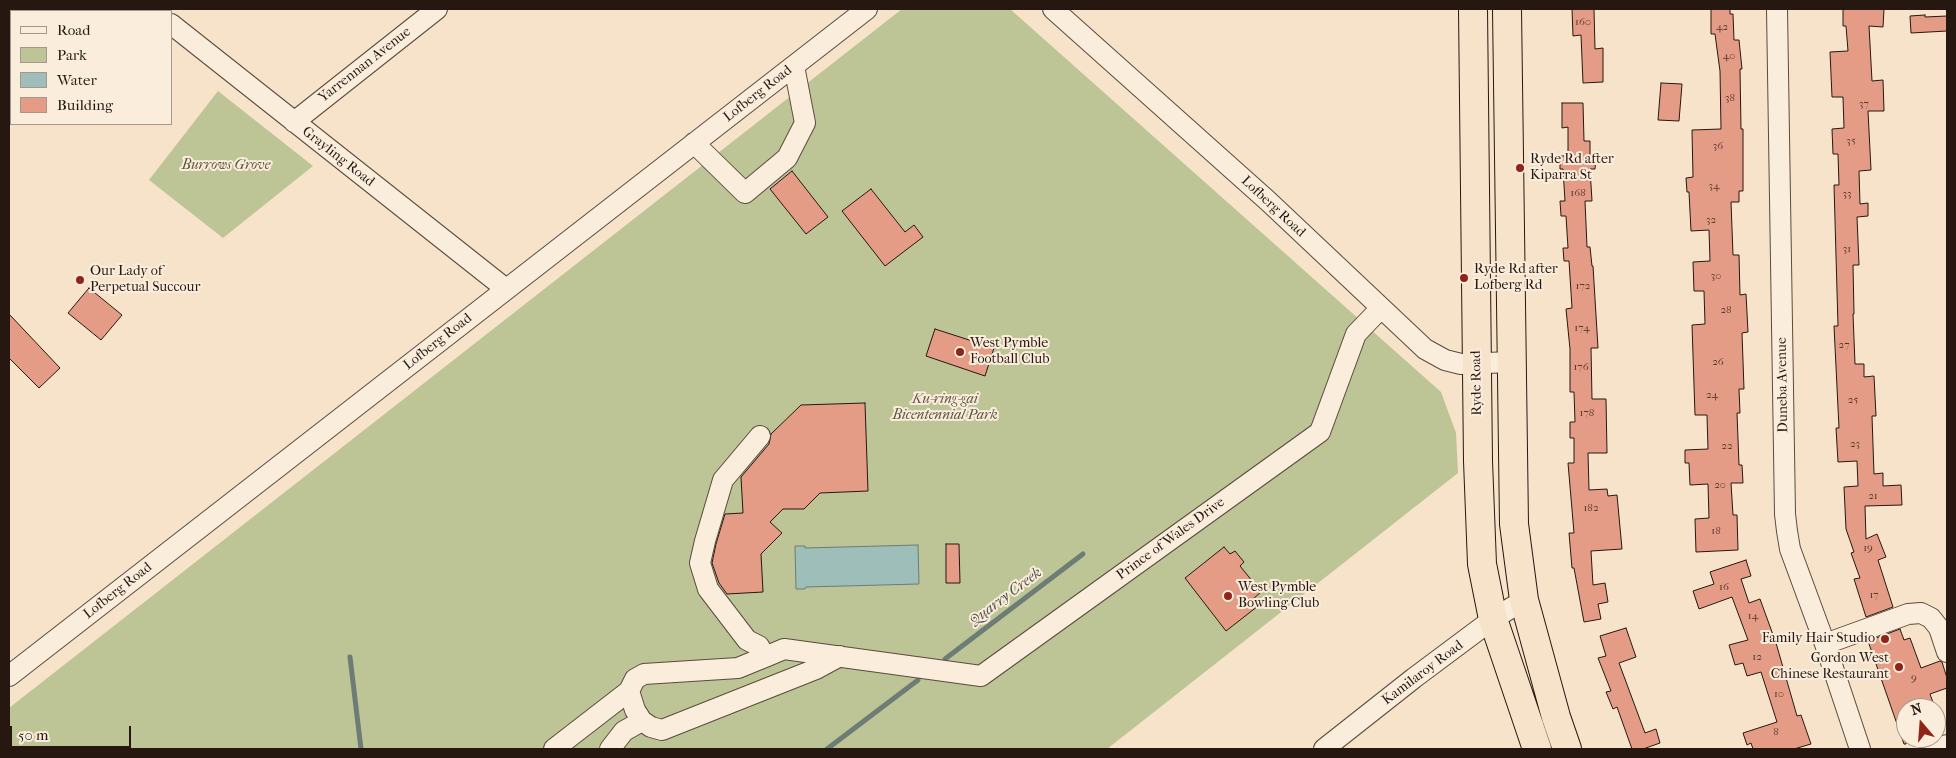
<!DOCTYPE html>
<style>
body{margin:0}
#map{position:relative;width:1956px;height:758px;overflow:hidden;background:#f7e3c9;font-family:"IM FELL French Canon",serif}
canvas{display:block}
.frame{position:absolute;inset:0;border:10px solid #261810;pointer-events:none}
.legend{position:absolute;left:10px;top:10px;width:162px;height:115px;box-sizing:border-box;background:#faeddc;border:1px solid #a5988a;margin:0;padding:6px 9px;list-style:none;font-size:15px;color:#261810}
.legend li{display:flex;align-items:center;gap:10px;height:25px}
.legend b{width:25px;border:1px solid #a5988a}
.north{position:absolute;left:1896px;top:698px;width:50px;height:50px;box-sizing:border-box;background:#faeddc;border:1px solid #a5988a;border-radius:50%;rotate:342deg;font-size:14px;font-weight:700;line-height:20px;text-align:center;color:#261810}
.north::after{content:'';display:block;margin:auto;width:18px;height:22px;background:#8f2418;clip-path:polygon(50% 0,100% 100%,50% 72%,0 100%)}
.scale{position:absolute;left:10px;top:726px;width:121px;height:22px;box-sizing:border-box;border:2px solid #261810;border-top:0;padding-left:6px;font-size:15px;line-height:18px;white-space:nowrap;color:#261810;-webkit-text-stroke:4px #faeddc;paint-order:stroke}
</style>
<div id="map">
<canvas width="1956" height="758"></canvas>
<div class="frame"></div>
<ul class="legend">
<li><b style="height:6px;background:#faeddc"></b>Road</li>
<li><b style="height:14px;background:#bdc496"></b>Park</li>
<li><b style="height:14px;background:#9dbeb9"></b>Water</li>
<li><b style="height:14px;background:#e49c86"></b>Building</li>
</ul>
<div class="north">N</div>
<div class="scale">50 m</div>
</div>
<script>
const context = document.querySelector('canvas').getContext('2d');
context.lineJoin = 'round';
function paint(path, color) { context.fillStyle = color; context.fill(path, 'evenodd'); }
const shape = rows => new Path2D(rows.map(r => 'M' + r).join(''));
function stroke(path, color, width, dash) { context.strokeStyle = color; context.lineWidth = width; context.lineCap = dash ? 'butt' : 'round'; context.setLineDash(dash || []); context.stroke(path); }
function label(font, color, halo, rows, align = 'center') {
  context.font = font + ' "IM FELL French Canon",serif'; context.lineWidth = 4; context.setLineDash([]); context.textBaseline = 'middle'; context.strokeStyle = halo; context.fillStyle = color; for (const [text, x, y, turn = 0] of rows) {
    context.save(); context.translate(x, y); context.rotate((+turn || 0) * Math.PI / 180); context.textAlign = isNaN(turn) ? turn : align; if (halo) context.strokeText(text, 0, 0); context.fillText(text, 0, 0); context.restore();
  }
}
paint(shape([
 [902,9,1010,9,1441,392,1456,433,1458,473,1107,749,9,749,9,708],
 [218,91,313,166,223,238,149,180]
]), '#bdc496');
const water = shape([
 [918,545,919,584,806,587,805,589,796,589,795,546,805,546,805,548,918,545]
]);
paint(water, '#9dbeb9');
stroke(water, '#6d7c75', 1);
stroke(shape([
 [350,657,361,749],
 [945,659,1083,554],
 [827,749,918,680]
]), '#6d7c75', 5);
const building = shape([
 [1572,9,1594,9,1595,49,1603,48,1603,82,1583,83,1581,35,1573,36,1572,9],
 [1711,9,1730,9,1730,14,1733,14,1734,40,1739,40,1742,69,1740,69,1741,129,1743,129,1743,191,1739,191,1739,202,1731,202,1733,255,1739,255,1740,295,1746,294,1748,332,1742,333,1744,389,1739,389,1740,413,1737,413,1739,465,1742,465,1743,483,1731,483,1733,515,1737,515,1738,550,1696,552,1695,519,1709,518,1708,484,1690,485,1689,463,1685,463,1685,450,1708,449,1707,415,1695,415,1692,325,1705,324,1704,291,1694,291,1693,262,1710,261,1709,230,1691,231,1689,192,1687,192,1686,178,1693,177,1692,130,1721,129,1720,71,1715,34,1711,34,1711,9],
 [1843,9,1884,9,1883,27,1869,26,1872,81,1883,80,1884,111,1868,111,1871,170,1859,171,1860,204,1868,203,1868,216,1857,217,1859,265,1853,265,1854,314,1853,314,1855,364,1864,364,1864,377,1874,376,1876,416,1872,416,1874,474,1883,473,1883,486,1901,485,1902,505,1865,506,1866,539,1877,534,1886,557,1878,560,1893,607,1866,617,1854,579,1860,578,1851,553,1854,552,1846,529,1844,487,1858,486,1857,461,1838,462,1836,428,1839,428,1834,326,1838,326,1834,185,1839,185,1838,154,1833,154,1832,129,1844,128,1843,97,1832,97,1830,52,1848,51,1846,26,1843,26,1843,9],
 [1925,15,1925,17,1947,16,1947,31,1911,33,1910,16,1925,15],
 [1661,83,1682,84,1679,121,1658,120,1661,83],
 [1562,103,1583,103,1584,141,1590,141,1590,156,1596,156,1595,169,1590,169,1592,201,1585,201,1587,247,1590,247,1592,266,1593,266,1598,348,1591,348,1592,399,1606,399,1607,453,1588,453,1589,490,1607,489,1608,496,1617,495,1622,549,1591,551,1593,585,1605,583,1608,602,1598,604,1601,619,1584,622,1574,568,1572,568,1569,533,1574,533,1568,463,1574,463,1574,438,1570,438,1570,422,1575,422,1574,392,1570,392,1570,349,1566,309,1572,308,1569,261,1564,261,1563,248,1568,248,1566,216,1561,216,1560,201,1565,201,1563,169,1560,169,1560,156,1568,156,1568,127,1562,128,1562,103],
 [792,171,828,217,806,234,770,189,792,171],
 [871,189,905,232,914,225,923,237,885,266,842,211,871,189],
 [89,288,122,315,101,340,68,313,89,288],
 [9,314,60,368,39,388,9,358,9,314],
 [935,329,994,348,985,376,926,356,935,329],
 [865,403,868,491,820,493,804,509,783,509,770,522,782,533,761,554,763,592,727,594,719,583,712,563,716,544,725,514,743,513,741,477,769,444,771,434,801,405,865,403],
 [946,544,959,544,960,583,946,583,946,544],
 [1224,547,1230,554,1235,551,1244,562,1240,566,1261,592,1253,599,1258,606,1226,631,1185,578,1224,547],
 [1746,560,1751,576,1741,579,1749,603,1760,599,1776,643,1797,716,1801,715,1811,744,1794,749,1753,749,1751,743,1747,745,1743,733,1777,722,1761,672,1747,676,1743,663,1735,665,1729,645,1748,640,1732,597,1699,609,1693,591,1714,584,1710,572,1746,560],
 [1626,628,1636,657,1619,663,1645,733,1656,729,1660,743,1643,749,1632,749,1617,707,1613,709,1606,692,1611,691,1598,658,1606,656,1600,636,1626,628],
 [1900,629,1904,640,1910,638,1921,668,1940,661,1942,662,1947,678,1947,688,1930,694,1935,708,1906,708,1906,744,1904,744,1868,641,1900,629]
]);
paint(building, '#e49c86');
stroke(building, '#261810', 1);
const minor = shape([
 [152,9,155,11],
 [1053,9,1268,201,1425,349,1445,360,1461,364,1511,362],
 [1777,9,1785,514,1787,531,1790,549,1825,644,1860,749],
 [45,11,47,9],
 [171,24,506,289],
 [9,57,11,54],
 [294,122,437,9],
 [694,143,745,193,787,158,805,123,794,66],
 [760,436,723,480,705,541,700,563,708,589,747,640,759,646,765,657,784,649,981,676,1320,432,1356,334,1381,308],
 [1825,644,1908,614,1921,613,1931,618,1939,628,1947,652],
 [765,657,738,668,644,674,635,679,629,691,635,710,642,721,651,727,662,730,816,669,840,656],
 [9,676,867,9],
 [554,749,629,691],
 [610,749,624,731,642,721],
 [1324,749,1414,678,1493,619,1524,600],
 [1935,749,1947,745]
]);
const highway = shape([
 [1473,9,1478,461,1482,564,1493,619,1537,749],
 [1507,9,1514,524,1524,600,1556,717,1567,749]
]);
stroke(minor, '#5a4b3e', 22);
stroke(highway, '#261810', 30);
stroke(minor, '#faeddc', 20);
stroke(highway, '#f7e3c9', 28);
for (const [x, y, r, color] of [
 [1520,168,5,"#8f2418"],
 [1464,278,5,"#8f2418"],
 [80,280,5,"#8f2418"],
 [960,352,5,"#8f2418"],
 [1228,596,5,"#8f2418"],
 [1885,639,5,"#8f2418"],
 [1899,667,5,"#8f2418"]
]) { const dot = new Path2D(); dot.arc(x, y, r, 0, 2 * Math.PI); context.fillStyle = color; context.fill(dot); stroke(dot, '#faeddc', 2); }
label('11px', '#56392e', null, [
 ["160",1583,22],
 ["42",1722,27],
 ["40",1729,56],
 ["38",1730,98],
 ["37",1864,104],
 ["35",1851,141],
 ["36",1718,146],
 ["34",1714,186],
 ["168",1578,193],
 ["33",1847,194],
 ["32",1711,220],
 ["31",1847,249],
 ["30",1716,276],
 ["172",1583,286],
 ["28",1726,310],
 ["174",1582,328],
 ["27",1844,345],
 ["26",1718,362],
 ["176",1581,367],
 ["24",1712,395],
 ["25",1853,400],
 ["178",1587,413],
 ["23",1855,444],
 ["22",1727,446],
 ["20",1720,485],
 ["21",1873,496],
 ["182",1591,508],
 ["18",1716,531],
 ["19",1868,548],
 ["16",1724,587],
 ["17",1874,595],
 ["14",1753,616],
 ["12",1757,657],
 ["9",1914,678],
 ["10",1779,694],
 ["8",1776,732]
]);
label('14px', '#261810', '#faeddc', [
 ["Yarrennan Avenue",365,65,-38],
 ["Lofberg Road",758,94,-38],
 ["Grayling Road",338,157,38],
 ["Lofberg Road",1273,207,43],
 ["Lofberg Road",438,342,-38],
 ["Ryde Road",1477,383,-91],
 ["Duneba Avenue",1783,385,-91],
 ["Prince of Wales Drive",1171,539,-36],
 ["Lofberg Road",118,591,-38],
 ["Kamilaroy Road",1423,673,-37]
]);
label('14px', '#261810', '#faeddc', [
 ["Ryde Rd after",1530,160],
 ["Kiparra St",1530,176],
 ["Ryde Rd after",1474,270],
 ["Lofberg Rd",1474,286],
 ["Our Lady of",90,272],
 ["Perpetual Succour",90,288],
 ["West Pymble",970,344],
 ["Football Club",970,360],
 ["West Pymble",1238,588],
 ["Bowling Club",1238,604],
 ["Family Hair Studio",1875,639,"right"],
 ["Gordon West",1889,659,"right"],
 ["Chinese Restaurant",1889,675,"right"]
], 'left');
label('italic 14px', '#5b543f', '#faeddc', [
 ["Burrows Grove",226,166],
 ["Ku-ring-gai",945,400],
 ["Bicentennial Park",945,416]
]);
label('italic 15px', '#50524b', '#faeddc', [
 ["Quarry Creek",1006,597,-37]
]);
</script>
